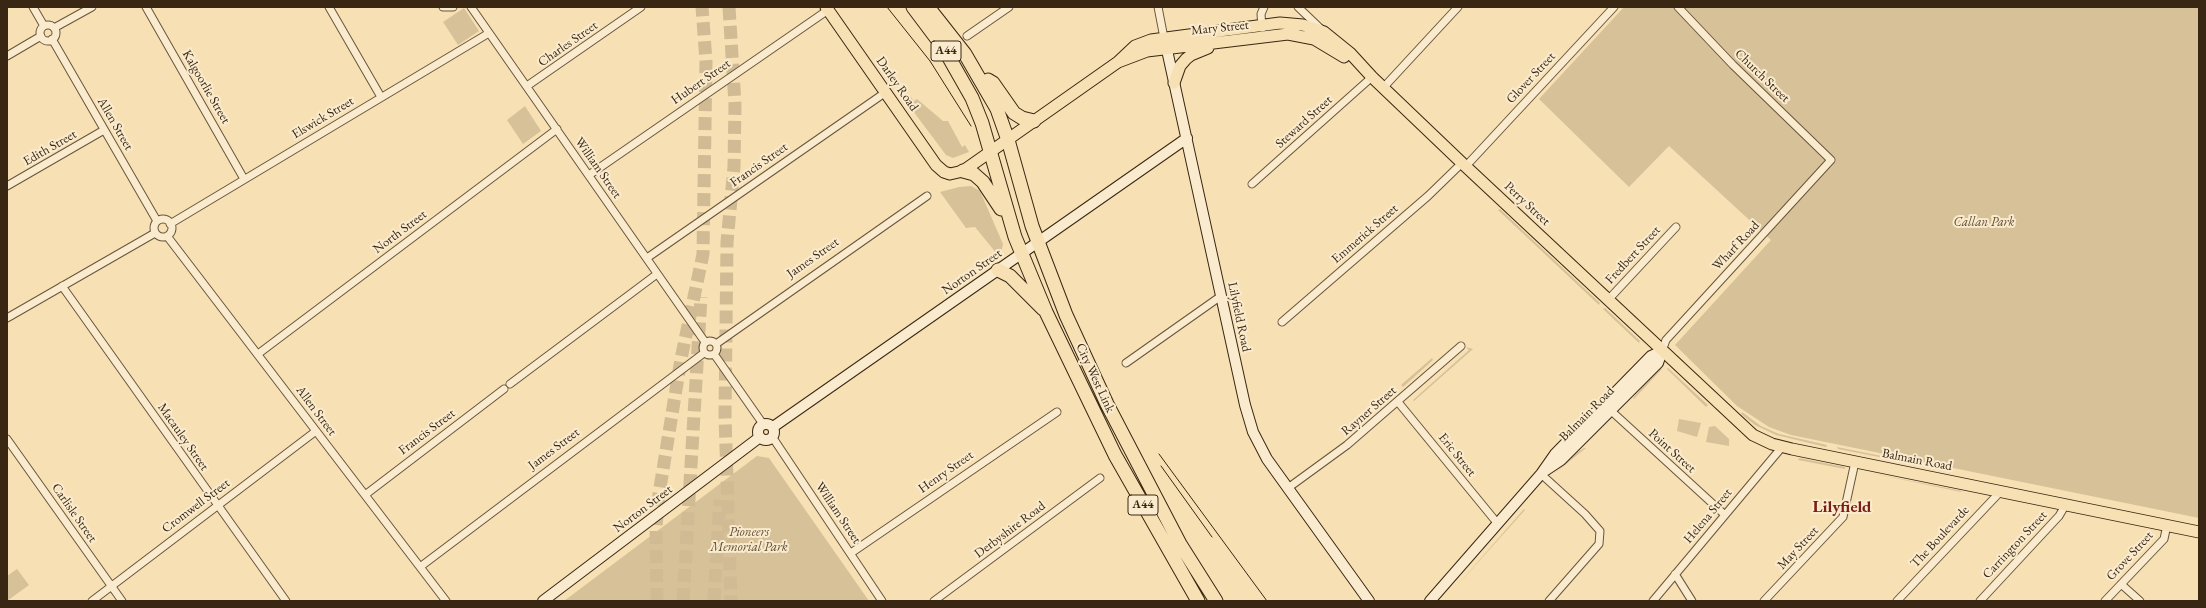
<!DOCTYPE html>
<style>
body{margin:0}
#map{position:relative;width:2206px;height:608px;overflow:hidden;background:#f7e0b4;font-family:"EB Garamond",serif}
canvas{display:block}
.frame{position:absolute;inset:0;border:8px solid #392713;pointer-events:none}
</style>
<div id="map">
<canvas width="2206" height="608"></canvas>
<div class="frame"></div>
</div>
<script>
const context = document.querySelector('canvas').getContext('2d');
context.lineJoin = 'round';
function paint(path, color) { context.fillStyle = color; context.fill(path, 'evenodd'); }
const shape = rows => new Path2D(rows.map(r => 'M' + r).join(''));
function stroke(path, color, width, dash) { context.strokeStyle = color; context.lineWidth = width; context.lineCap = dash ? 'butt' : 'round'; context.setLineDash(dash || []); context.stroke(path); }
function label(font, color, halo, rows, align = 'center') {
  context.font = font + ' "EB Garamond",serif'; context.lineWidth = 4; context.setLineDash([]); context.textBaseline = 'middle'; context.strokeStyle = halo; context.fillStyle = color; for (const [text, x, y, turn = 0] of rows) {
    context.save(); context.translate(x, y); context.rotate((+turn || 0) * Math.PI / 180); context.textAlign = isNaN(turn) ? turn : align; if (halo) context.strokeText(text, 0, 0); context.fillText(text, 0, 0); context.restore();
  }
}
paint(shape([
 [1624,7,2199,7,2199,518,1791,435,1769,427,1737,406,1675,345,1771,240,1669,146,1629,187,1539,99],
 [464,8,479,31,458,45,443,22],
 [910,96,914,101,917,99,943,121,948,121,962,147,965,145,969,152,953,158,946,155,904,99],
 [525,106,541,131,523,144,507,120],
 [971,186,980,191,1003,244,1002,249,997,254,975,227,966,228,940,192,959,187],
 [1500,209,1600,303,1599,305,1498,210],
 [1605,308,1640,341,1639,343,1603,309],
 [1466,347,1473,349,1414,401,1413,400,1469,350],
 [1432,358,1433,360,1403,387,1401,385],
 [1659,367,1662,369,1634,399,1633,398],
 [1668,368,1708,405,1706,407,1667,369],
 [1742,412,1761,426,1779,434,1827,445,1826,447,1776,435,1755,425,1746,418,1741,414],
 [1679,419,1701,423,1697,437,1677,431],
 [1715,426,1729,439,1729,446,1706,442,1709,427],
 [1837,447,1926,465,1925,466,1838,449],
 [1584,448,1586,448,1555,473,1575,454],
 [757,456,769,458,869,601,564,601],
 [1799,458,1845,467,1845,469,1798,460],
 [1866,472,1962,491,1961,492],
 [1524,509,1525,510,1455,588],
 [17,569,29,585,7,601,7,576]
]), '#d7c199');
stroke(shape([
 [729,7,735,104,734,167,727,242,725,416,731,601],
 [657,601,656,527,659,494,681,359,703,254,706,61,702,7],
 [683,601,701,297],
 [714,601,720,500]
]), '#d1bb94', 13, [13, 6]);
const street = shape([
 [33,7,44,26],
 [146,7,244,179],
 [329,7,381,97],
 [443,7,453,7],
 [471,7,705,342],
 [1158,7,1164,38],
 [1298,7,1321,29],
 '40 33a8 8 0 1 1 16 0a8 8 0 1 1-16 0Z',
 [54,28,92,7],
 [1262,28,1261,14,1264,7],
 [967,36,1009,7],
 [52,39,157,221],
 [7,56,41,36],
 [527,86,641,7],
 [1383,88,1458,7],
 [1466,166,1614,7],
 [589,175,828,10],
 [1252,184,1372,77],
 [7,186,104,130],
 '154 228a9 9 0 1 1 18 0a9 9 0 1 1-18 0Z',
 [170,224,489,33],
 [167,236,446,601],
 [647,258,886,92],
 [62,286,286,601],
 [1608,300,1676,227],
 [7,318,155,233],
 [1282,322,1428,196,1462,163],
 '703 348a7 7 0 1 1 14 0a7 7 0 1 1-14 0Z',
 [716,344,927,196],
 [1662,351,1666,340,1831,160,1733,65,1678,7],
 [258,354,557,129],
 [714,354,763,424],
 [1126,363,1221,296],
 [510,384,657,274],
 [1398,402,1498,524],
 [1608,408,1725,515],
 [773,438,882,601],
 [7,439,122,601],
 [1541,474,1585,514,1600,531,1599,544,1549,601],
 [1288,488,1347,445,1461,346],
 [365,495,504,389],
 [851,553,1057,412],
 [420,567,704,353],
 [1675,574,1692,601],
 [2121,584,2140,601],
 [92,601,316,431],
 [934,601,1100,478],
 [1653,601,1782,447],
 [1764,601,1843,517,1855,462],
 [1897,601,2001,491],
 [1980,601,2059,516,2066,504],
 [2105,601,2164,539,2167,525]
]);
const secondary = shape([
 [1165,41,1245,405,1253,432,1267,459,1369,601],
 '758 432a8 8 0 1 1 16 0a8 8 0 1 1-16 0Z',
 [773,427,1187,138],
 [1546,470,1561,460,1658,363,1662,351],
 [543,601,760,437],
 [1430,601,1541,474,1555,454,1651,356,1662,351]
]);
const primary = shape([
 [826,7,936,165,944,172,950,174,963,171,1118,62,1147,51,1288,34,1314,39,1344,57],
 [1118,62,1135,46,1151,40,1280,23,1303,25,1324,32,1350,53,1372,77,1462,163,1753,435,1772,444,1792,449,2199,532],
 [1174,83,1180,66,1186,59,1191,55,1208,48]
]);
const highway = shape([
 [913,7,943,47,972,98,982,123,1015,237,1046,312,1115,455,1198,601],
 [928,7,965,54,997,109,1008,140,1032,226,1066,315,1107,404,1180,544,1216,601],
 [988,80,993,83,1014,113,1022,118,1034,121],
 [963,171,974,174,983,182,1001,209],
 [998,270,1010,276,1043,309]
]);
stroke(street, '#68553b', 9);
stroke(secondary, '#392713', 12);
stroke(primary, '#392713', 13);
stroke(highway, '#392713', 15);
stroke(street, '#faebce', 7);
stroke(secondary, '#faebce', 10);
stroke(primary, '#f7e0b4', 11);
stroke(highway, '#f7e0b4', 13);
stroke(shape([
 [887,7,930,61,971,126],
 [1159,454,1267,601],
 [1161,466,1212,537]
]), '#392713', 1);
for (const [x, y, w] of [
 [946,51,30],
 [1143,505,30]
]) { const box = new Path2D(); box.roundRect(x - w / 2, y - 10, w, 20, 3); context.fillStyle = '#faebce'; context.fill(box); stroke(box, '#392713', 1); }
label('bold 12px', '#392713', null, [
 ["A44",946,51],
 ["A44",1143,505]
]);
label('13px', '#392713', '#faebce', [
 ["Mary Street",1220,28,-6],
 ["Charles Street",568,44,-35],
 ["Church Street",1762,76,44],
 ["Glover Street",1531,78,-47],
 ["Hubert Street",701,82,-35],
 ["Darley Road",897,84,55],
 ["Kalgoorlie Street",206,87,60],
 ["Elswick Street",323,118,-31],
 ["Steward Street",1304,122,-42],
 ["Allen Street",115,124,60],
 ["Edith Street",50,148,-30],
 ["Francis Street",759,165,-35],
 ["William Street",598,168,55],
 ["Perry Street",1527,204,43],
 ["North Street",400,232,-37],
 ["Emmerick Street",1365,234,-41],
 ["Wharf Road",1736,246,-47],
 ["Fredbert Street",1633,255,-47],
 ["James Street",813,258,-35],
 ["Norton Street",972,272,-35],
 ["Lilyfield Road",1239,317,78],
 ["City West Link",1095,378,65],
 ["Allen Street",316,411,53],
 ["Rayner Street",1369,411,-41],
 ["Balmain Road",1587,414,-45],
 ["Francis Street",427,432,-37],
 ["Macauley Street",183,437,55],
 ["James Street",554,449,-37],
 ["Point Street",1672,451,42],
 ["Eric Street",1457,455,51],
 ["Balmain Road",1917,460,11],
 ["Henry Street",946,472,-35],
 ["Cromwell Street",196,506,-37],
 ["Norton Street",643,509,-37],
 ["Carlisle Street",74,513,55],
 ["William Street",838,513,56],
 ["Helena Street",1708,516,-50],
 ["Derbyshire Road",1010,530,-37],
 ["The Boulevarde",1940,537,-47],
 ["Carrington Street",2015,545,-47],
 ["May Street",1798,548,-47],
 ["Grove Street",2130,556,-47]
]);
label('italic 13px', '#604e34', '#faebce', [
 ["Callan Park",1984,222],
 ["Pioneers",749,532],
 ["Memorial Park",749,547]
]);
label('bold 17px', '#7a1f14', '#faebce', [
 ["Lilyfield",1842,507]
]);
</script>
